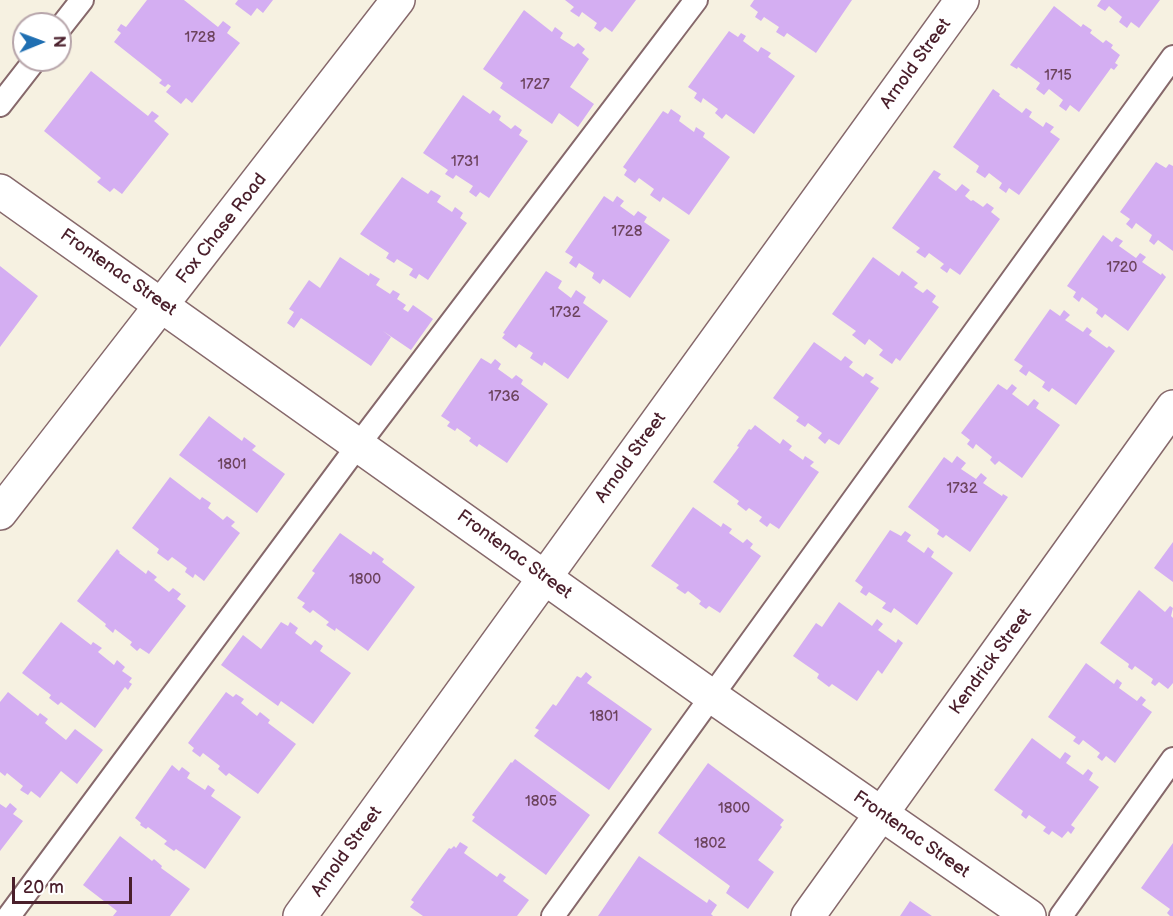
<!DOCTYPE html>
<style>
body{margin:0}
#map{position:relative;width:1173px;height:916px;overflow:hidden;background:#f6f1e1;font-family:"Balsamiq Sans",sans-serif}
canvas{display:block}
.north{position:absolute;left:12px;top:12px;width:60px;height:60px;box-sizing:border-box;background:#fff;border:2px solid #b7a5aa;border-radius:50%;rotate:89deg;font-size:16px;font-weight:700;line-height:24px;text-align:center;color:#4a1f2b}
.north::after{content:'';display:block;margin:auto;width:21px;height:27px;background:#1f6fb2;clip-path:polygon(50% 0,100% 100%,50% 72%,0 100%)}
.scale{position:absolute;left:12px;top:877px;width:120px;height:27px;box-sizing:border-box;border:3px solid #4a1f2b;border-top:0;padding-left:8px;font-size:18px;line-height:21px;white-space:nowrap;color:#4a1f2b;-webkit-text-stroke:4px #fff;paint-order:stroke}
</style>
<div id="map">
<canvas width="1173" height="916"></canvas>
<div class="north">N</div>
<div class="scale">20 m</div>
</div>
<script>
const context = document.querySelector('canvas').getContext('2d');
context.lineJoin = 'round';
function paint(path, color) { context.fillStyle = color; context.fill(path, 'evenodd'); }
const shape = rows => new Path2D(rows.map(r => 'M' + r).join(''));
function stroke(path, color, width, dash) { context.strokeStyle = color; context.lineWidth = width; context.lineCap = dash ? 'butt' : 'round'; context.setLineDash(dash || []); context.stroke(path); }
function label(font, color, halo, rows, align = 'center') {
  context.font = font + ' "Balsamiq Sans",sans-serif'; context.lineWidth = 4.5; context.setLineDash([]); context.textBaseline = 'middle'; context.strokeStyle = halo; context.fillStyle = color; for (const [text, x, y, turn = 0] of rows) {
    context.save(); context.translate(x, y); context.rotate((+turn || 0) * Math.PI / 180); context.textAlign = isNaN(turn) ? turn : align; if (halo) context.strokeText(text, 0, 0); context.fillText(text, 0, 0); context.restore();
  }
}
paint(shape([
 [147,0,184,0,218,27,223,21,231,27,227,33,240,43,192,103,186,98,181,104,166,92,171,86,168,84,165,87,159,83,162,80,114,42,121,33,117,30,121,24,126,27],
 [238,0,273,0,263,13,257,8,251,16,235,4],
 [565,0,636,0,612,32,605,27,600,32,594,28,597,23,582,12,579,17,570,11,574,7],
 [754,0,852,0,816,53,787,33,784,37,776,32,779,27,764,17,761,21,755,17,758,12,750,6],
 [1101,0,1160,0,1139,28,1131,22,1127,28,1119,22,1122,17,1109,6,1105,11,1097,6],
 [1054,6,1081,27,1083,24,1092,30,1090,33,1103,43,1106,40,1113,45,1111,48,1120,55,1115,63,1118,65,1114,70,1111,68,1079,112,1070,105,1066,111,1059,106,1063,100,1049,89,1044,95,1036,89,1040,83,1018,67,1017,69,1010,65],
 [524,10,552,32,555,27,563,33,560,38,574,47,578,43,585,49,582,53,589,59,570,87,594,104,578,127,559,113,552,124,500,88,503,83,483,69],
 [729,31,738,37,741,33,746,36,743,41,758,52,761,47,771,53,768,57,795,76,754,134,726,114,722,119,715,113,718,109,703,98,701,103,694,98,697,93,688,87],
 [91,71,148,116,152,111,159,116,154,121,169,134,122,194,114,188,110,192,97,182,101,178,44,131],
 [993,89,1000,94,999,96,1022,113,1026,108,1032,112,1029,117,1043,127,1046,122,1054,127,1050,132,1060,139,1019,195,1009,188,1006,193,999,188,1002,183,989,173,985,178,976,172,979,166,953,147],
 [463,95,490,114,493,110,501,116,499,120,511,129,515,125,522,130,519,135,528,141,489,198,480,192,476,197,469,192,473,186,456,175,453,179,445,174,448,170,423,153],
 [671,109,681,116,679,121,694,132,696,127,705,133,703,137,730,157,689,215,663,197,660,202,650,195,654,189,639,178,635,183,624,175,627,170,623,167,663,111,668,114],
 [1156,162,1166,168,1169,164,1173,166,1173,251,1158,240,1154,245,1149,241,1152,235,1136,223,1132,229,1126,224,1130,219,1120,212],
 [934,170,941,174,938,178,956,191,962,184,970,190,965,196,971,201,973,200,983,207,987,203,994,208,991,212,1000,219,960,275,950,268,947,273,940,268,944,264,929,253,925,258,916,252,920,248,892,228],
 [402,177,428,194,431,190,441,196,437,202,452,212,455,207,463,213,460,218,467,223,428,280,419,274,416,279,409,275,413,269,397,259,394,263,386,258,389,253,360,234],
 [604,196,613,202,617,196,624,201,620,206,634,216,638,211,647,217,644,222,670,240,630,298,603,279,600,284,592,278,594,273,579,263,576,268,569,263,573,257,565,252],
 [1103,235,1112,242,1116,237,1123,241,1119,246,1136,258,1140,253,1146,257,1142,262,1161,275,1162,273,1166,277,1128,331,1105,314,1102,318,1096,313,1098,309,1082,297,1079,302,1073,297,1076,292,1067,286],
 [340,257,369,276,370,273,380,279,376,285,390,294,393,290,400,294,397,299,406,305,403,309,408,312,413,305,433,319,411,350,383,331,391,337,371,366,301,318,294,328,287,323,294,312,289,309,309,280,320,288],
 [873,257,899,276,902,271,918,283,914,287,923,293,927,289,936,296,932,302,939,307,900,361,896,358,892,364,879,355,883,350,869,339,865,345,852,335,856,331,832,314],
 [0,266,38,296,0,347],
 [546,271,562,281,558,288,571,298,576,290,586,297,583,303,608,321,568,379,544,362,542,366,530,358,533,353,519,344,516,348,502,338,505,334,503,333],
 [1050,309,1060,316,1064,310,1070,315,1065,320,1083,332,1087,327,1092,331,1089,335,1107,348,1109,346,1115,351,1076,405,1052,388,1049,392,1042,387,1045,382,1029,371,1026,376,1019,371,1023,366,1014,360],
 [814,342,841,361,845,356,853,362,849,367,863,377,866,373,874,378,870,382,879,388,839,445,829,439,825,444,818,438,822,433,808,423,805,427,796,421,799,417,773,398],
 [481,358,491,364,495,359,501,364,498,369,512,379,516,375,523,380,521,384,548,404,507,463,479,444,477,447,469,441,471,438,457,428,455,431,447,426,450,422,441,416],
 [998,384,1007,390,1012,384,1017,388,1012,394,1028,406,1034,399,1039,403,1036,408,1060,425,1022,478,999,461,995,465,990,460,992,457,976,444,973,449,967,444,970,440,961,433],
 [209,416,242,441,244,437,256,446,252,450,285,474,257,513,179,455],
 [755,425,780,444,783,439,792,446,789,450,803,460,805,456,814,462,810,466,819,472,779,529,770,523,767,527,759,521,762,517,749,508,746,511,737,504,739,501,713,482,739,447,737,446,749,429,751,430],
 [957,456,966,463,961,469,976,479,981,473,987,478,983,483,1002,496,1003,494,1008,497,970,552,946,535,943,538,937,534,939,530,908,507,944,457,952,463],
 [170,477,200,500,202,497,211,503,208,508,223,520,227,516,235,522,231,526,240,533,204,581,195,574,193,578,185,572,187,568,172,557,168,561,157,553,159,549,132,528],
 [693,507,721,527,723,523,732,529,729,533,743,543,747,539,753,544,750,548,761,556,720,613,709,606,706,609,699,604,701,601,688,591,685,594,676,588,679,585,651,566],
 [890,530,901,536,905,531,911,535,907,541,924,553,928,547,934,552,931,557,953,573,917,625,894,608,891,613,882,608,886,603,869,592,866,596,860,592,863,587,855,581],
 [340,533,371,555,373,551,384,559,382,562,415,587,368,651,336,628,335,631,326,625,329,622,313,610,310,613,302,607,305,603,297,598,315,573,312,571],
 [1173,542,1173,582,1154,568],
 [117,549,120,552,119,553,146,574,148,570,157,577,154,580,169,592,173,588,181,594,177,599,186,606,149,654,140,648,137,651,130,645,132,642,115,629,113,633,105,626,106,624,77,601],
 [1139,590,1165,612,1170,606,1173,608,1171,616,1173,618,1173,683,1168,689,1159,682,1155,686,1151,683,1153,679,1135,666,1132,670,1128,667,1129,664,1100,643],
 [839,602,872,626,877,619,883,624,878,630,896,643,898,639,903,643,882,674,878,670,857,701,832,684,829,687,817,678,819,674,793,656,816,623,822,627],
 [61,622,91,645,93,642,102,648,98,652,114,665,117,660,125,667,122,671,132,678,129,682,132,684,128,690,125,687,95,728,61,702,58,705,49,698,51,695,22,673],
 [281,622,288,626,290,622,298,628,295,633,311,645,315,640,323,646,320,651,351,673,313,724,281,701,278,706,221,665,243,635,261,649],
 [1086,663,1114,684,1117,679,1122,683,1119,688,1137,701,1141,696,1146,700,1142,705,1152,712,1115,763,1106,756,1102,761,1097,757,1100,753,1083,740,1079,745,1073,741,1076,737,1048,717],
 [586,672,592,677,587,683,652,729,609,790,534,736,539,730,535,728,553,704,556,706,577,676,581,678],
 [8,692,38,716,40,713,48,719,45,723,66,740,75,729,103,750,77,784,61,771,40,798,31,791,28,795,20,790,23,786,7,773,5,776,0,772,0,702],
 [226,692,233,697,236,694,244,699,241,703,257,716,260,712,270,720,268,723,296,744,258,794,229,773,226,776,218,769,220,766,203,753,200,757,192,751,194,748,188,743],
 [1032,738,1060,759,1065,752,1071,756,1066,763,1083,775,1088,769,1093,773,1089,780,1099,787,1071,825,1075,828,1071,834,1068,831,1062,838,1052,831,1049,835,1043,831,1046,827,1029,815,1026,819,1021,815,1023,811,994,790],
 [515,759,590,815,546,875,472,821,475,817,472,815,511,762,512,763],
 [708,763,784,820,780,825,782,827,758,860,774,872,748,909,726,893,730,886,658,833],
 [172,765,179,771,182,767,190,773,187,778,205,790,208,785,215,790,211,796,241,817,205,869,176,849,174,851,164,844,167,841,148,827,146,829,140,825,141,823,135,818],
 [10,803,17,809,13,814,23,821,0,851,0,804,6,808],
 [120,836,152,861,154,859,162,866,161,868,190,889,170,916,113,916,117,911,83,885],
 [460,842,468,847,464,853,497,877,500,873,506,877,503,881,529,900,517,916,423,916,410,907,414,902,411,900,449,848,451,849,454,846,456,848],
 [1173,843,1173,916,1170,916,1167,913,1170,909,1141,888],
 [639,856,707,903,709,899,717,905,711,914,713,916,598,916],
 [910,901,932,916,900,916]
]), '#d4aef2');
const lane = shape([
 [60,28,82,0],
 [0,105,35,60],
 [9,916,359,444,696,0],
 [553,916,1173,57],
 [1061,916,1173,759]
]);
const street = shape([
 [0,191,710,695,1029,916],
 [0,513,398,0],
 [300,916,962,0],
 [808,916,1173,407]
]);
stroke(lane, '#86686b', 26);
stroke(street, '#86686b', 36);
stroke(lane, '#fff', 22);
stroke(street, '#fff', 33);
label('15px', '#6c435d', null, [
 ["1728",200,38],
 ["1715",1058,76],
 ["1727",535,85],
 ["1731",465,162],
 ["1728",627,232],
 ["1720",1122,268],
 ["1732",565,313],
 ["1736",504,397],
 ["1801",232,465],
 ["1732",962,489],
 ["1800",365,580],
 ["1801",604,717],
 ["1805",541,802],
 ["1800",734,809],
 ["1802",710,844]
]);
label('18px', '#4a1f2b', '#fff', [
 ["Arnold Street",916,64,-54],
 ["Fox Chase Road",222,229,-52],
 ["Frontenac Street",118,273,35],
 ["Arnold Street",631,458,-54],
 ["Frontenac Street",514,555,36],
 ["Kendrick Street",991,662,-54],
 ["Frontenac Street",911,835,35],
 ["Arnold Street",347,852,-54]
]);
</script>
